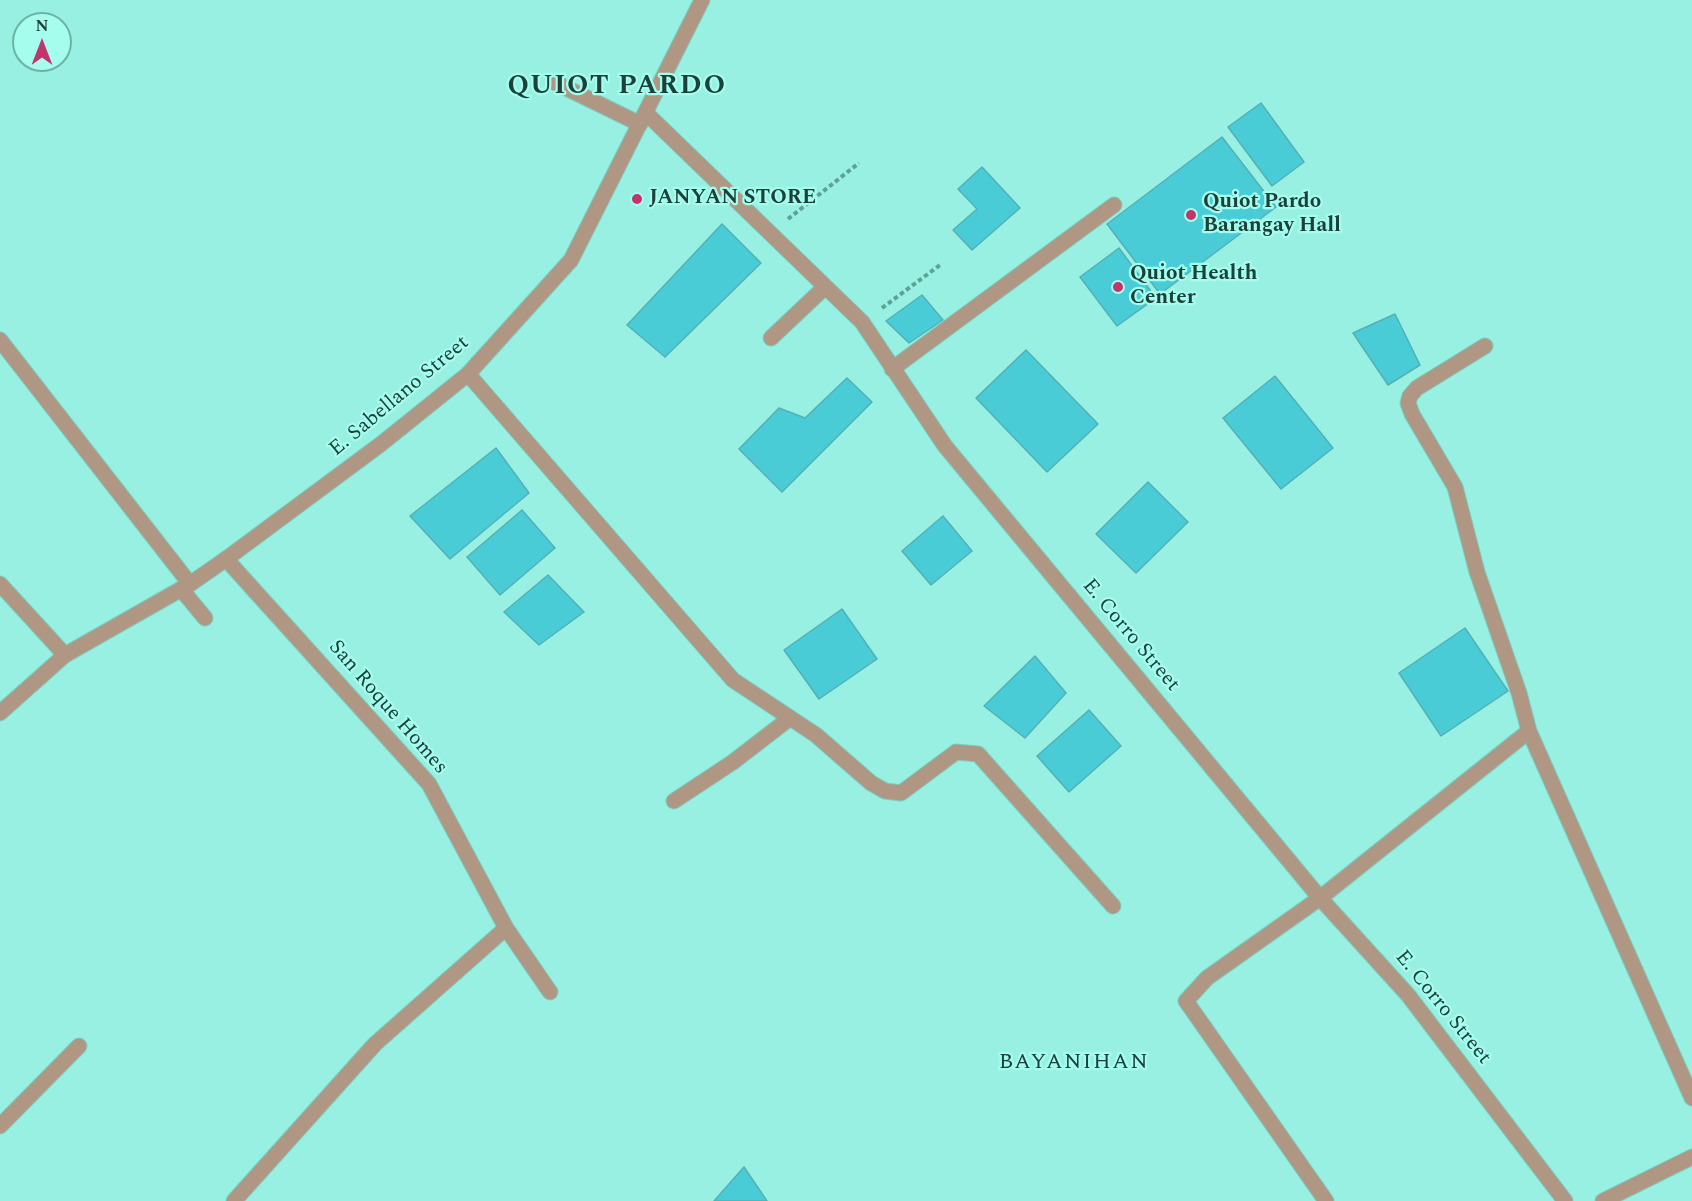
<!DOCTYPE html>
<style>
body{margin:0}
#map{position:relative;width:1692px;height:1201px;overflow:hidden;background:#97f0e1;font-family:Spectral,serif}
canvas{display:block}
.north{position:absolute;left:12px;top:12px;width:60px;height:60px;box-sizing:border-box;background:#a5fdee;border:2px solid #6eb2a6;border-radius:50%;rotate:0deg;font-size:16px;font-weight:700;line-height:24px;text-align:center;color:#1c413b}
.north::after{content:'';display:block;margin:auto;width:21px;height:27px;background:#c1356a;clip-path:polygon(50% 0,100% 100%,50% 72%,0 100%)}
</style>
<div id="map">
<canvas width="1692" height="1201"></canvas>
<div class="north">N</div>
</div>
<script>
const context = document.querySelector('canvas').getContext('2d');
context.lineJoin = 'round';
function paint(path, color) { context.fillStyle = color; context.fill(path, 'evenodd'); }
const shape = rows => new Path2D(rows.map(r => 'M' + r).join(''));
function stroke(path, color, width, dash) { context.strokeStyle = color; context.lineWidth = width; context.lineCap = dash ? 'butt' : 'round'; context.setLineDash(dash || []); context.stroke(path); }
function label(font, color, halo, rows, align = 'center') {
  context.font = font + ' Spectral,serif'; context.lineWidth = 4.5; context.setLineDash([]); context.textBaseline = 'middle'; context.strokeStyle = halo; context.fillStyle = color; for (const [text, x, y, turn = 0] of rows) {
    context.save(); context.translate(x, y); context.rotate((+turn || 0) * Math.PI / 180); context.textAlign = isNaN(turn) ? turn : align; if (halo) context.strokeText(text, 0, 0); context.fillText(text, 0, 0); context.restore();
  }
}
const building = shape([
 [1261,103,1304,162,1272,186,1228,127,1261,103],
 [1222,137,1276,207,1160,294,1107,224,1222,137],
 [982,167,1020,208,972,250,953,230,977,209,958,189,982,167],
 [722,224,761,263,665,357,627,325,722,224],
 [1119,248,1156,298,1117,326,1080,277,1119,248],
 [922,295,943,320,909,343,886,321,922,295],
 [1395,314,1420,365,1388,385,1353,333,1395,314],
 [1026,350,1098,424,1047,472,976,398,1026,350],
 [1275,376,1333,448,1281,489,1223,418,1275,376],
 [847,378,872,402,782,492,739,449,779,408,805,418,847,378],
 [496,448,529,493,450,559,410,516,496,448],
 [1148,482,1188,522,1136,573,1096,534,1148,482],
 [522,510,555,548,500,595,467,557,522,510],
 [943,516,972,551,931,585,902,551,943,516],
 [548,575,584,612,539,645,504,612,548,575],
 [842,609,877,659,819,699,784,650,842,609],
 [1465,628,1508,691,1441,736,1399,673,1465,628],
 [1035,656,1066,693,1025,738,984,706,1035,656],
 [1089,710,1121,746,1069,792,1037,756,1089,710],
 [744,1167,767,1201,714,1201,744,1167]
]);
paint(building, '#4accd6');
stroke(building, '#53b0b7', 1.5);
const service = shape([
 [771,338,825,287],
 [181,589,205,618]
]);
const minor = shape([
 [556,83,640,124],
 [0,340,190,584],
 [1485,346,1417,388,1410,396,1408,403,1412,414,1455,487,1477,572,1519,693,1529,731,1692,1098],
 [892,369,1114,205],
 [468,374,733,680,816,735,871,783,885,791,901,793,956,752,978,754,1113,906],
 [226,559,429,784,506,928,550,992],
 [0,584,65,655],
 [674,801,733,762,790,718],
 [0,1126,79,1046],
 [234,1201,375,1044,506,928],
 [1326,1201,1186,1001,1207,978,1320,898,1529,731]
]);
const tertiary = shape([
 [646,113,862,322,945,446,1320,898,1408,995,1565,1201],
 [0,713,65,655,190,584,226,559,381,444,468,374,571,260,702,0],
 [1603,1201,1692,1157]
]);
stroke(service, '#7ecdc0', 17);
stroke(minor, '#7ecdc0', 17);
stroke(tertiary, '#7ecdc0', 17);
stroke(shape([
 [788,219,859,163],
 [882,308,940,265]
]), '#5fa196', 4, [4.5, 3]);
stroke(service, '#af9783', 15);
stroke(minor, '#af9783', 15);
stroke(tertiary, '#af9783', 15);
for (const [x, y, r, color] of [
 [637,199,6,"#c1356a"],
 [1191,215,6,"#c1356a"],
 [1118,287,6,"#c1356a"]
]) { const dot = new Path2D(); dot.arc(x, y, r, 0, 2 * Math.PI); context.fillStyle = color; context.fill(dot); stroke(dot, '#a5fdee', 2); }
label('bold 21px', '#1c413b', '#a5fdee', [
 ["JANYAN STORE",649,199],
 ["Quiot Pardo",1203,203],
 ["Barangay Hall",1203,227],
 ["Quiot Health",1130,275],
 ["Center",1130,299]
], 'left');
label('21px', '#1c413b', '#a5fdee', [
 ["E. Sabellano Street",400,397,-40],
 ["E. Corro Street",1130,636,50],
 ["San Roque Homes",387,708,49],
 ["E. Corro Street",1442,1008,51]
]);
context.letterSpacing = '1.5px';
label('22px', '#1c413b', '#a5fdee', [
 ["BAYANIHAN",1074,1064]
]);
context.letterSpacing = '0px';
context.letterSpacing = '1.5px';
label('bold 27px', '#1c413b', '#a5fdee', [
 ["QUIOT PARDO",617,88]
]);
context.letterSpacing = '0px';
</script>
